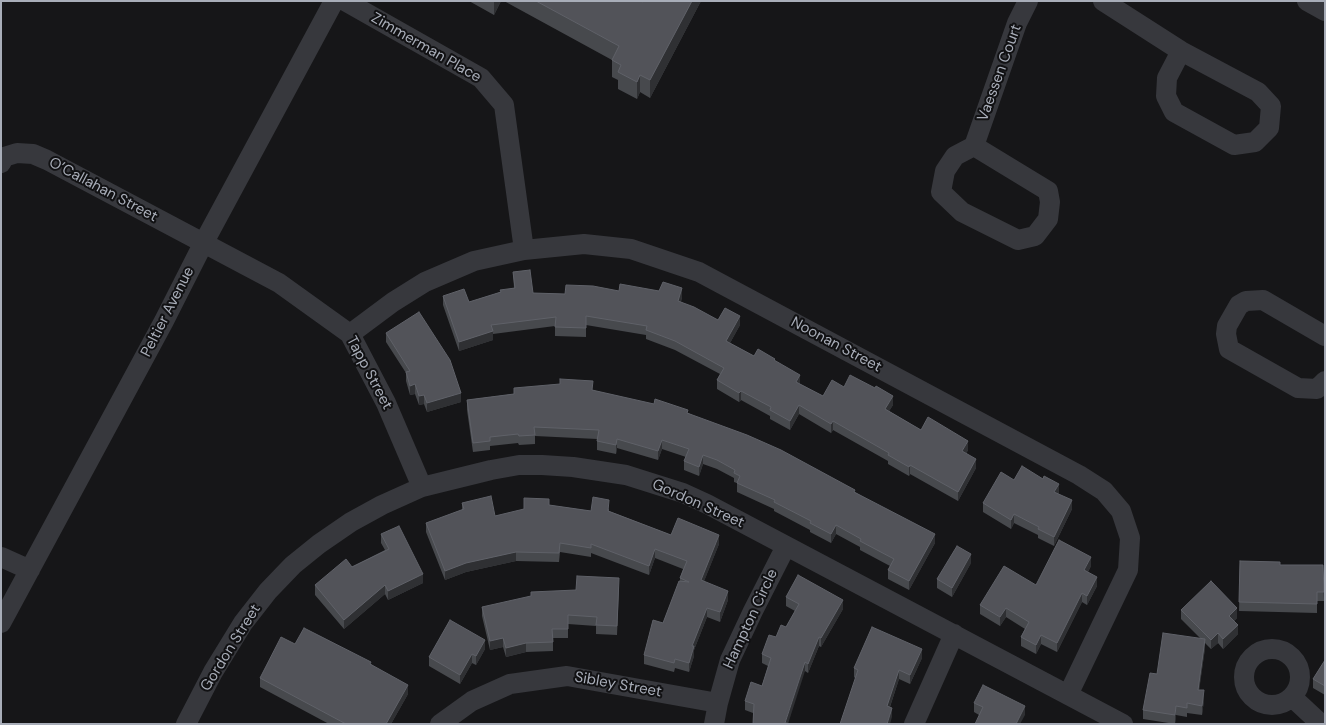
<!DOCTYPE html>
<meta charset="utf-8">
<style>
body{margin:0}
#map{position:relative;width:1326px;height:725px;overflow:hidden;background:#161618;font-family:"DM Sans",sans-serif}
canvas{display:block}
.frame{position:absolute;inset:0;border:2px solid #a8adb8;pointer-events:none}
</style>
<div id="map">
<canvas width="1326" height="725"></canvas>
<div class="frame"></div>
</div>
<script>
const context = document.querySelector('canvas').getContext('2d');
context.lineJoin = 'round';
const shape = rows => new Path2D(rows.map(r => 'M' + r).join(''));
function stroke(path, color, width, dash) { context.strokeStyle = color; context.lineWidth = width; context.lineCap = dash ? 'butt' : 'round'; context.setLineDash(dash || []); context.stroke(path); }
function paint(path, color) { context.fillStyle = color; context.fill(path, 'evenodd'); }
function label(font, color, halo, rows, align = 'center') {
  context.font = font + ' "DM Sans",sans-serif'; context.lineWidth = 4; context.setLineDash([]); context.textBaseline = 'middle'; context.strokeStyle = halo; context.fillStyle = color; for (const [text, x, y, turn = 0] of rows) {
    context.save(); context.translate(x, y); context.rotate((+turn || 0) * Math.PI / 180); context.textAlign = isNaN(turn) ? turn : align; if (halo) context.strokeText(text, 0, 0); context.fillText(text, 0, 0); context.restore();
  }
}
stroke(shape([
 [345,1,481,78,504,105,524,250],
 [1103,1,1181,51,1258,92,1271,106,1269,128,1255,142,1234,145,1174,112,1166,96,1167,78,1181,51],
 [1307,1,1325,11],
 [974,146,1048,191,1050,202,1048,219,1035,236,1018,240,962,212,941,192,945,171,955,156,974,146,1017,23,1028,1],
 [1,163,4,157,17,153,33,154,47,160,279,283,350,334,386,403,422,487],
 [350,334,393,302,425,282,474,261,524,250,584,244,631,249,699,272,1079,475,1104,491,1121,511,1130,538,1128,570,1068,695],
 [1325,336,1263,300,1246,301,1239,305,1227,326,1226,334,1229,349,1298,388,1317,389,1325,381],
 [1,557,30,570],
 [1,623,164,321,203,244,334,1],
 '1244 677a28 28 0 1 1 56 0a28 28 0 1 1-56 0Z',
 [1292,697,1321,724],
 [186,724,213,672,243,623,268,591,293,565,319,544,351,522,382,505,422,487,491,470,519,465,542,465,573,467,626,475,683,493,707,504,1123,724],
 [440,724,472,701,510,684,567,676,718,703],
 [714,724,718,703,730,660,753,611,786,546],
 [914,724,954,634]
]), '#37383d', 20);
paint(shape([
 [469,1,501,1,494,15],
 [504,1,641,1,643,2,643,1,701,1,650,98,640,92,637,99,618,89,618,80,612,77,612,60],
 [513,272,533,293,565,294,619,291,682,297,681,302,718,320,740,325,730,343,754,356,775,361,800,384,823,396,844,387,893,405,889,411,921,430,968,450,966,454,976,468,958,501,910,474,909,476,888,464,888,461,833,430,831,433,799,414,790,430,770,419,770,416,741,400,739,402,717,389,717,380,720,374,675,350,646,339,646,335,586,325,586,337,555,336,555,326,493,334,493,340,459,351,443,305,443,296,469,302,514,288],
 [386,333,461,402,427,412,424,404,419,405,415,394,410,395,406,381,406,373,386,342],
 [514,388,592,390,688,413,855,492,935,543,909,590,888,579,888,570,890,566,860,550,860,547,836,534,831,543,810,532,810,530,774,511,774,509,737,492,737,483,734,482,734,478,717,469,703,464,699,476,684,470,684,461,686,457,662,449,658,460,617,448,616,454,597,450,597,439,535,436,535,444,519,445,518,443,490,446,490,450,473,452,467,410,467,400,514,394],
 [1014,480,1059,493,1058,494,1072,509,1054,546,1038,538,1038,535,1014,523,1011,529,983,512,983,503],
 [462,503,495,516,549,505,591,511,609,509,609,511,671,535,719,544,704,581,728,600,720,622,707,617,694,650,694,656,689,672,675,668,674,672,644,664,644,655,663,623,680,581,680,578,683,569,655,558,649,575,591,553,591,557,560,552,559,562,516,561,466,572,445,580,426,532,426,523,462,510],
 [381,534,423,583,388,600,385,594,344,629,315,595,315,585,385,550,381,543],
 [1240,561,1280,565,1323,565,1324,601,1317,601,1317,613,1239,611],
 [971,563,952,597,937,588,937,579],
 [1091,566,1088,572,1097,586,1087,605,1082,602,1057,652,1041,644,1036,654,1021,646,1021,637,1025,629,1006,617,1000,626,980,614,980,605,1036,585],
 [619,587,617,635,596,634,596,626,568,624,568,638,553,638,553,651,526,652,506,657,503,647,490,650,482,616,482,607],
 [786,597,843,609,821,647,819,646,808,673,805,671,753,724,753,713,745,710,745,701,762,686,768,666,762,663,762,654,786,627,795,611,786,606],
 [1181,610,1237,618,1234,621,1238,634,1223,649,1218,643,1211,649,1205,643,1205,648,1199,690,1204,700,1202,715,1187,713,1187,717,1176,715,1175,724,1143,719,1143,710,1157,674,1200,638,1181,619],
 [295,644,371,664,408,694,391,724,329,724,260,687,260,678],
 [485,649,476,665,472,663,460,684,429,666,429,657],
 [922,658,910,684,899,679,890,707,892,717,855,678,854,677,854,668],
 [1325,660,1325,695,1313,688,1313,679],
 [974,703,1025,715,979,715,974,712]
]), '#47494d');
paint(shape([
 [494,1,501,1,494,15],
 [692,1,701,1,650,98,650,80],
 [640,75,640,92,637,99,637,82],
 [682,288,682,297,678,310,678,301],
 [740,316,740,325,726,350,726,341],
 [493,331,493,340,459,351,459,342],
 [800,375,800,384,796,391,796,382],
 [415,384,415,394,410,395,410,386],
 [741,391,741,400,739,402,739,393],
 [461,393,461,402,427,412,427,403],
 [424,395,424,404,419,405,419,396],
 [893,396,893,405,885,418,885,409],
 [799,405,799,414,790,430,790,421],
 [833,421,833,430,831,433,831,424],
 [617,439,617,448,616,454,616,445],
 [662,440,662,449,658,460,658,451],
 [968,441,968,450,962,461,962,451],
 [703,455,703,464,699,476,699,467],
 [976,459,976,468,958,501,958,492],
 [910,465,910,474,909,476,909,467],
 [1059,484,1059,493,1054,501,1054,492],
 [1072,500,1072,509,1054,546,1054,537],
 [1014,514,1014,523,1011,529,1011,520],
 [836,525,836,534,831,543,831,534],
 [935,534,935,543,909,590,909,581],
 [719,535,719,544,701,589,701,580],
 [655,549,655,558,649,575,649,566],
 [516,552,516,561,466,572,445,580,445,571,466,563],
 [971,554,971,563,952,597,952,588],
 [1091,557,1091,566,1084,579,1084,570],
 [423,574,423,583,388,600,388,591],
 [1097,577,1097,586,1087,605,1087,596],
 [385,585,385,594,344,629,344,620],
 [728,591,728,600,720,622,720,612],
 [1082,593,1082,602,1057,652,1057,643],
 [843,600,843,609,821,647,821,638],
 [707,608,707,617,694,650,694,656,689,672,689,663,692,646],
 [1006,608,1006,617,1000,626,1000,617],
 [1237,608,1237,618,1229,625,1229,616],
 [1238,625,1238,634,1223,649,1223,639],
 [1218,633,1218,643,1211,649,1211,640],
 [1041,635,1041,644,1036,654,1036,645],
 [819,637,819,646,808,673,808,664],
 [503,638,503,647,490,650,490,641],
 [1205,639,1205,648,1198,699,1198,690],
 [485,640,485,649,476,665,476,656],
 [526,643,526,652,506,657,506,648],
 [922,649,922,658,910,684,910,675],
 [472,654,472,663,460,684,460,675],
 [805,662,805,671,788,724,785,724],
 [899,670,899,679,887,715,887,706],
 [408,685,408,694,391,724,386,724],
 [1204,690,1204,700,1202,715,1202,706],
 [1025,706,1025,715,1020,724,1016,724],
 [1176,706,1176,715,1175,724,1175,715],
 [892,708,892,717,890,724,887,724]
]), '#2f3033');
const building = shape([
 [536,1,641,1,643,2,643,1,692,1,650,80,640,75,637,82,618,72,621,65,612,60,619,46,536,1],
 [530,270,533,293,565,294,566,285,593,286,619,291,620,284,659,291,663,282,682,288,678,301,694,307,718,320,725,308,740,316,726,341,754,356,758,349,775,359,774,360,800,375,796,382,823,396,832,380,844,387,850,375,875,388,876,386,893,396,885,409,921,430,928,417,968,441,962,451,976,459,958,492,910,465,909,467,888,455,889,453,833,421,831,424,799,405,790,421,770,410,771,407,741,391,739,393,717,380,724,368,675,341,646,330,647,326,586,316,586,328,555,327,556,317,491,325,493,331,459,342,443,296,464,289,469,302,501,292,500,290,515,288,513,272,530,270],
 [419,312,450,360,461,393,427,403,424,395,419,396,415,384,410,386,406,372,410,371,386,333,419,312],
 [560,379,593,381,592,390,654,404,655,399,688,410,687,413,747,435,781,450,855,490,854,492,935,534,909,581,888,570,894,559,860,541,861,539,836,525,831,534,810,523,811,521,774,502,775,500,737,483,740,476,734,473,735,470,717,460,703,455,699,467,684,461,689,449,662,440,658,451,617,439,616,445,597,441,599,430,534,427,535,435,519,436,518,434,490,437,490,441,473,443,467,400,514,394,514,388,560,384,560,379],
 [1022,466,1043,479,1044,476,1059,484,1054,492,1072,500,1054,537,1038,529,1039,527,1014,514,1011,520,983,503,1001,472,1014,480,1022,466],
 [491,496,495,516,524,509,524,498,549,499,549,505,591,511,593,497,609,500,608,511,671,535,678,518,719,535,701,580,728,591,720,612,707,608,692,646,694,646,689,663,675,659,674,663,644,655,653,620,663,623,679,581,689,582,680,578,687,561,655,549,649,566,591,544,591,548,560,543,559,553,516,552,466,563,445,571,426,523,464,509,462,503,491,496],
 [399,526,423,574,388,591,385,585,344,620,315,585,346,559,352,567,389,549,381,534,399,526],
 [1059,540,1091,557,1084,570,1097,577,1087,596,1082,593,1057,643,1041,635,1036,645,1021,637,1029,622,1006,608,1000,617,980,605,1004,566,1036,585,1059,540],
 [957,546,971,554,952,588,937,579,957,546],
 [1240,561,1280,562,1280,565,1323,565,1324,592,1317,592,1317,604,1239,602,1240,561],
 [798,575,843,600,821,638,819,637,808,664,805,662,785,723,793,724,753,724,754,704,745,701,751,682,762,686,771,658,762,654,769,635,776,637,781,625,786,627,799,604,786,597,798,575],
 [577,576,619,578,617,626,596,625,597,617,568,615,568,629,552,629,553,642,526,643,506,648,503,638,490,641,482,607,531,596,531,592,576,590,577,576],
 [1211,581,1237,608,1229,616,1238,625,1223,639,1218,633,1211,640,1181,610,1211,581],
 [450,620,485,640,476,656,472,654,460,675,429,657,450,620],
 [872,627,922,649,910,675,899,670,887,706,892,708,887,724,840,724,858,670,854,668,872,627],
 [304,628,371,662,370,664,408,685,386,724,346,724,260,678,281,637,295,644,304,628],
 [1163,633,1205,639,1198,690,1204,690,1202,706,1187,703,1187,708,1176,706,1175,715,1143,710,1150,673,1157,674,1163,633],
 [1325,660,1325,686,1313,679,1325,660],
 [983,685,1025,706,1016,724,975,724,983,707,974,703,983,685]
]);
paint(building, '#525359');
stroke(building, '#5f6168', 1);
label('15px', '#a8adb8', '#111113', [
 ["Zimmerman Place",426,48,30],
 ["Vaessen Court",1000,73,-70],
 ["O’Callahan Street",103,190,28],
 ["Peltier Avenue",168,312,-63],
 ["Noonan Street",836,345,28],
 ["Tapp Street",369,373,62],
 ["Gordon Street",698,504,24],
 ["Hampton Circle",751,619,-65],
 ["Gordon Street",231,648,-58],
 ["Sibley Street",618,685,10]
]);
</script>
